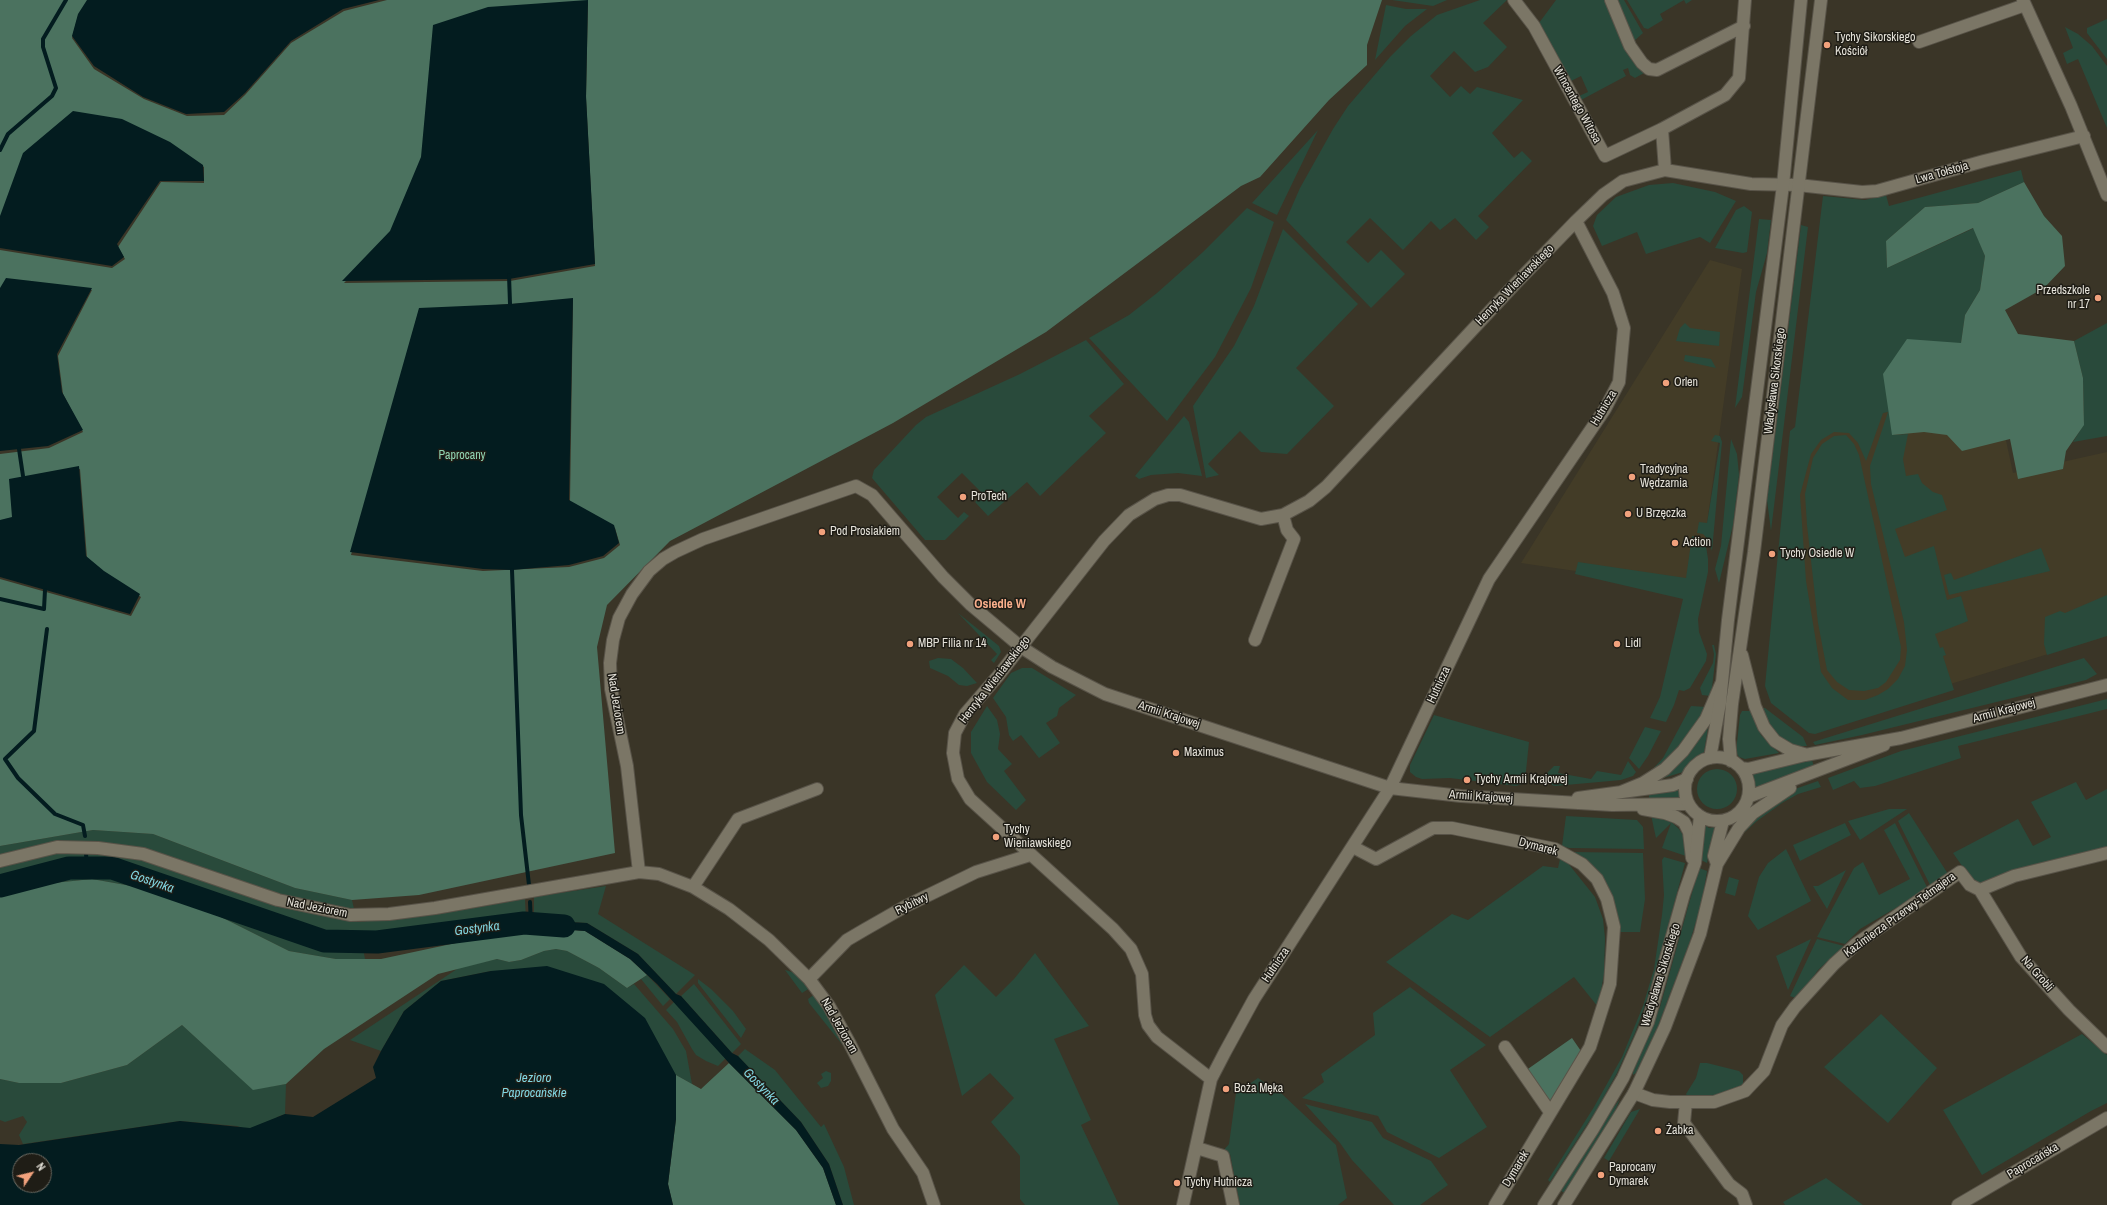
<!DOCTYPE html>
<meta charset="utf-8">
<style>
body{margin:0}
#map{position:relative;width:2107px;height:1205px;overflow:hidden;background:#3a3527;font-family:"Archivo Narrow",sans-serif}
canvas{display:block}
.north{position:absolute;left:12px;top:1153px;width:40px;height:40px;box-sizing:border-box;background:#1f1d16;border:1px solid #6e6c64;border-radius:50%;rotate:55deg;font-size:11px;font-weight:700;line-height:16px;text-align:center;color:#e5e2d9}
.north::after{content:'';display:block;margin:auto;width:14px;height:18px;background:#f1a17c;clip-path:polygon(50% 0,100% 100%,50% 72%,0 100%)}
</style>
<div id="map">
<canvas width="2107" height="1205"></canvas>
<div class="north">N</div>
</div>
<script>
const context = document.querySelector('canvas').getContext('2d');
context.lineJoin = 'round';
function paint(path, color) { context.fillStyle = color; context.fill(path, 'evenodd'); }
const shape = rows => new Path2D(rows.map(r => 'M' + r).join(''));
function stroke(path, color, width, dash) { context.strokeStyle = color; context.lineWidth = width; context.lineCap = dash ? 'butt' : 'round'; context.setLineDash(dash || []); context.stroke(path); }
function label(font, color, halo, rows, align = 'center') {
  context.font = font + ' "Archivo Narrow",sans-serif'; context.lineWidth = 3; context.setLineDash([]); context.textBaseline = 'middle'; context.strokeStyle = halo; context.fillStyle = color; for (const [text, x, y, turn = 0] of rows) {
    context.save(); context.translate(x, y); context.rotate((+turn || 0) * Math.PI / 180); context.textAlign = isNaN(turn) ? turn : align; if (halo) context.strokeText(text, 0, 0); context.fillText(text, 0, 0); context.restore();
  }
}
paint(shape([
 [1710,260,1742,269,1698,589,1521,563],
 [1996,394,2013,473,2107,452,2107,636,1872,708,1780,694,1795,427]
]), '#433c27');
paint(shape([
 [1392,0,1447,0,1433,6],
 [1480,0,1507,0,1483,23,1507,47,1488,67,1475,72,1454,51,1430,76,1450,97,1461,86,1470,94,1477,87,1523,100,1492,133,1514,158,1522,151,1532,161,1478,216,1489,227,1476,240,1455,218,1440,230,1431,221,1403,250,1370,218,1346,242,1368,263,1381,250,1405,274,1371,308,1286,220,1300,188,1333,129,1348,106,1390,57,1411,36,1437,15],
 [1556,0,1605,0,1633,62,1644,73,1635,78,1630,75,1628,68,1623,70,1626,76,1581,100,1579,96,1588,92,1581,76,1571,81,1539,23],
 [1617,0,1624,0,1643,33,1633,42],
 [1627,0,1692,0,1686,4,1684,0,1660,14,1663,20,1648,29,1644,28],
 [1386,5,1406,9,1427,9,1405,26,1375,60],
 [2107,19,2107,59,2087,33,2087,28],
 [2065,27,2078,34,2092,46,2107,66,2107,128,2078,59,2067,64,2063,53,2073,48],
 [1318,130,1277,215,1252,203],
 [2021,170,2024,182,1978,203,1925,207,1886,241,1887,268,1974,228,1985,256,1980,290,1965,315,1961,343,1892,435,1908,434,1903,459,1906,476,1918,474,1922,483,1933,492,1942,495,1947,510,1895,529,1905,557,1934,546,1947,600,1961,596,1968,621,1935,634,1940,648,1943,647,1946,655,1943,656,1954,690,1815,734,1809,733,1771,703,1765,686,1790,431,1795,427,1823,196,1865,200,1886,195,1889,206],
 [1888,412,1870,466,1871,484,1904,622,1907,650,1905,666,1898,679,1888,689,1878,695,1865,700,1848,700,1832,688,1821,672,1806,581,1800,495,1811,454,1821,440,1834,432,1849,433,1858,443,1866,461,1883,413],
 [1673,183,1715,192,1736,201,1710,243,1700,237,1646,254,1637,232,1602,246,1593,226,1597,215,1616,197,1649,185],
 [1744,206,1752,212,1747,252,1743,253,1715,248,1736,210],
 [1247,208,1274,222,1251,288,1215,357,1167,421,1089,338,1129,315,1157,293,1203,252],
 [1759,219,1771,220,1767,253,1756,292,1742,397,1735,408],
 [1801,225,1808,227,1771,531,1767,500],
 [1283,229,1358,304,1296,368,1334,406,1287,454,1261,452,1240,431,1208,464,1219,475,1206,478,1193,406,1234,346,1254,306],
 [1685,323,1690,328,1720,332,1719,346,1676,341,1680,328],
 [2107,323,2107,436,2073,442,2084,424,2083,378,2074,341],
 [1086,340,1124,384,1089,416,1106,433,1040,496,1027,482,988,516,975,502,983,494,962,473,937,497,958,518,964,512,969,516,945,540,925,540,872,478,874,470,916,425,926,417,1020,374],
 [1685,355,1711,359,1716,368,1684,361],
 [1184,416,1189,422,1202,476,1178,473,1151,475,1139,479,1135,476],
 [1715,435,1720,436,1722,442,1712,551,1708,539,1703,534,1697,533,1699,522,1707,523,1720,443,1711,441],
 [1846,435,1854,444,1859,455,1901,647,1900,660,1886,682,1878,688,1864,691,1849,690,1837,682,1827,670,1818,623,1807,525,1805,494,1813,458,1822,444,1834,436],
 [1731,439,1737,454,1739,475,1733,525,1719,583,1715,569,1721,546],
 [1692,536,1701,538,1706,546,1708,559,1708,572,1698,619,1699,632,1707,654,1706,661,1690,688,1684,691,1679,690,1674,705,1666,722,1650,718,1660,697,1683,599,1575,574,1578,562,1686,578],
 [2041,548,2050,571,1949,595,1944,575,1951,573,1954,580],
 [2107,595,2107,636,2047,655,2044,644,2045,617,2060,611,2065,613],
 [958,613,999,646,1001,652,994,663,991,660,997,654],
 [1712,645,1714,645,1716,654,1711,696,1702,695,1700,688,1713,663,1714,654],
 [938,658,951,659,963,668,977,683,967,686,959,685,948,676,930,668,929,661],
 [2084,658,2097,674,2086,680,1862,735,1815,745,1813,742],
 [1022,668,1032,668,1076,695,1059,708,1057,716,1046,723,1060,743,1039,758,1021,735,1013,741,1009,735,1006,717,993,698,1011,673],
 [2107,699,2107,709,1958,746,1961,758,1875,786,1860,788,1854,781,1833,790,1828,778,1901,751],
 [987,706,997,720,1000,734,998,749,1012,764,1004,771,1026,800,1016,810,987,782,971,753,971,732],
 [1691,706,1707,707,1695,731,1662,766,1649,773,1663,758],
 [1762,708,1765,708,1803,737,1807,746,1797,746,1782,740,1772,729],
 [1742,711,1751,711,1761,735,1779,753,1745,759,1739,757,1736,752,1740,715],
 [1434,715,1529,742,1526,771,1522,784,1516,786,1450,778,1422,779,1416,777,1410,772,1410,765],
 [1645,727,1661,731,1648,756,1639,769,1629,758],
 [1708,728,1704,752,1692,761,1683,772,1660,779,1683,757],
 [1812,760,1814,767,1754,789,1753,778,1750,773],
 [1628,761,1636,772,1633,776,1621,780,1555,786,1552,785,1546,777,1547,773,1554,766,1560,766,1558,773,1591,779,1597,771,1621,775],
 '1697 789a20 20 0 1 1 40 0a20 20 0 1 1-40 0Z',
 [1818,781,1821,787,1798,794,1782,803,1757,821,1736,840,1754,818,1795,789],
 [2076,782,2086,800,2107,789,2107,849,1979,886,1974,883,1953,853,2018,819,2033,846,2051,837,2031,802],
 [1679,788,1680,799,1649,799,1649,795],
 [1889,809,1907,809,1860,840,1848,821],
 [1909,813,1948,874,1931,887,1898,821],
 [1651,815,1668,819,1679,829,1683,835,1686,856,1662,848,1671,823,1656,838],
 [1566,816,1637,820,1643,827,1644,849,1569,848,1562,846],
 [1845,823,1851,835,1800,861,1793,845],
 [1895,823,1928,889,1860,929,1845,944,1817,937,1854,868,1863,862,1879,895,1910,879,1884,830],
 [1705,825,1709,828,1715,827,1707,863,1701,860],
 [93,830,153,834,295,888,352,900,357,922,439,914,525,899,526,920,513,918,409,933,361,937,365,959,336,959,289,951,205,909,137,887,92,879,24,886,0,894,0,846],
 [1786,849,1811,901,1758,930,1748,916,1759,877,1768,863],
 [1572,852,1643,853,1645,899,1640,932,1617,932,1611,906],
 [1664,857,1685,863,1652,986,1635,1033,1617,1073,1597,1109,1550,1182,1548,1180,1594,1107,1622,1057,1643,1006,1654,969,1662,915,1664,895,1662,860],
 [1560,859,1567,862,1595,897,1603,919,1605,938,1604,974,1598,1007,1574,977,1490,1037,1386,962,1452,914,1468,920,1543,866,1558,868],
 [1699,868,1707,871,1702,902,1690,941,1658,1026,1636,1073,1633,1075,1633,1072,1660,1007],
 [1846,870,1827,909,1813,886,1818,886],
 [1729,877,1739,880,1735,896,1725,893],
 [606,886,598,914,695,975,676,994,638,954,587,923,534,920,534,897],
 [1811,939,1788,990,1776,956],
 [1817,939,1844,946,1818,970,1798,999,1790,996],
 [556,949,567,951,599,968,627,988,634,984,673,1029,686,1051,692,1084,491,971,441,981,404,1011,381,1051,350,1040,460,967,497,959,509,962,521,960,544,951],
 [1035,953,1089,1026,1054,1039,1091,1120,1081,1125,1119,1205,1025,1205,1020,1199,1020,1156,991,1122,1014,1098,990,1073,962,1096,935,995,964,965,996,997,1014,979],
 [785,970,795,973,810,988,802,993],
 [647,975,670,999,663,1006,641,979],
 [698,979,711,989,733,1011,746,1029,741,1038,698,983],
 [694,984,741,1044,732,1053,681,996],
 [1410,987,1486,1045,1450,1070,1487,1127,1439,1158,1387,1132,1378,1116,1302,1098,1324,1082,1321,1074,1375,1035,1373,1013],
 [815,994,825,1009,849,1053,809,1003,808,999],
 [674,1002,726,1058,718,1066,706,1061,696,1055,692,1049,677,1022,666,1010],
 [1881,1014,1937,1068,1888,1123,1824,1067],
 [182,1025,253,1089,286,1084,285,1114,277,1117,277,1140,237,1126,180,1121,23,1144,19,1135,27,1122,23,1116,5,1122,0,1120,0,1079,19,1083,61,1083,127,1065],
 [2082,1034,2107,1055,2107,1103,2091,1111,1982,1175,1943,1110],
 [745,1049,775,1070,821,1127,824,1124,844,1167,854,1205,843,1205,829,1164,801,1122,738,1056],
 [1700,1063,1707,1063,1739,1071,1743,1075,1743,1084,1736,1089,1721,1096,1689,1100,1686,1094,1696,1078],
 [826,1071,831,1073,831,1081,828,1086,821,1088,817,1083,823,1078,821,1074],
 [1258,1078,1282,1094,1336,1145,1347,1198,1338,1205,1240,1205,1230,1154,1223,1151,1229,1144,1236,1093],
 [1620,1099,1613,1116,1565,1193,1561,1191,1609,1113],
 [1305,1104,1372,1122,1383,1138,1431,1161,1448,1185,1420,1205,1394,1205,1352,1160,1340,1143],
 [1640,1109,1609,1161,1604,1158,1631,1112],
 [1826,1178,1863,1205,1785,1205,1783,1202]
]), '#294a3b');
paint(shape([
 [0,0,88,0,78,16,72,38,94,69,144,99,187,116,224,115,245,95,291,43,344,11,387,0,1382,0,1367,45,1367,65,1329,100,1260,177,1241,186,1046,332,893,423,670,541,607,605,597,647,615,853,419,895,352,900,295,888,153,834,93,830,0,846,0,579,131,616,141,597,104,573,87,558,80,469,10,481,13,519,0,523,0,454,49,448,83,432,63,394,58,356,92,290,6,280,0,292,0,250,112,268,125,259,118,247,161,182,204,183,204,167,170,144,0,220],
 [588,2,586,98,595,266,510,281,344,283,391,234,422,159,515,6],
 [573,300,570,502,615,528,620,545,604,558,569,567,483,571,351,555,419,310],
 [2024,182,2044,216,2062,236,2065,266,2044,288,2005,310,2018,334,2074,341,2083,378,2084,425,2066,451,2063,469,2018,479,2010,439,1962,451,1947,435,1924,432,1892,435,1883,374,1907,339,1961,343,1965,315,1980,290,1985,256,1973,228,1887,268,1886,241,1925,207,1978,203],
 [92,879,137,887,205,909,289,951,336,959,381,959,470,940,500,931,532,927,585,931,630,959,647,975,627,988,599,968,567,951,556,949,544,951,521,960,509,962,497,959,438,974,324,1049,286,1084,253,1090,182,1025,127,1065,61,1083,19,1083,0,1079,0,894,24,886],
 [1572,1038,1583,1054,1550,1107,1525,1071],
 [729,1063,796,1130,823,1168,836,1205,673,1205,668,1184,676,1119,676,1075,701,1089]
]), '#4b725f');
paint(shape([
 [87,0,379,0,343,9,291,41,245,93,224,112,186,114,143,97,94,66,72,36,78,14],
 [588,0,586,96,595,264,509,279,342,281,390,231,421,157,433,25,488,7],
 [73,111,122,119,170,142,203,165,204,181,160,181,117,244,124,257,112,266,0,248,0,216,23,153],
 [6,278,92,288,57,354,62,392,83,430,48,446,0,451,0,288],
 [573,298,569,500,614,525,619,543,603,556,569,565,512,570,483,569,350,552,419,308,510,304],
 [79,466,86,556,104,571,140,594,130,614,0,577,0,520,12,517,9,479],
 [534,920,587,923,638,954,676,994,681,996,732,1053,738,1056,801,1122,829,1164,843,1205,836,1205,823,1168,796,1130,729,1063,657,984,630,959,585,931,532,927],
 [547,966,604,984,645,1018,676,1075,676,1119,668,1184,673,1205,0,1205,0,1144,19,1145,180,1121,250,1128,285,1114,313,1117,376,1078,373,1067,381,1051,404,1011,441,981,491,971],
 [20,1161,44,1161,44,1185,20,1185]
]), '#031c1f');
stroke(shape([
 [0,150,8,134,52,96,56,88,43,47,43,39,66,0],
 [509,275,510,304],
 [19,449,23,476],
 [512,570,521,815,529,885],
 [0,599,44,609,45,590],
 [47,629,34,731,5,759,18,778,55,814,83,825,85,836],
 [86,853,87,869],
 [530,902,531,924]
]), '#031c1f', 4);
stroke(shape([
 [0,886,69,868,112,868,324,941,377,942,524,923,564,926]
]), '#031c1f', 23);
const street = shape([
 [1514,0,1534,26,1605,156,1662,129],
 [1611,0,1630,46,1642,63,1649,69,1657,70,1744,26],
 [2023,0,2071,106,2107,195],
 [1919,42,2025,5],
 [1665,170,1662,129,1725,95,1739,78,1745,0],
 [1255,640,1294,539,1287,530,1283,515],
 [1621,792,1643,783,1665,769,1683,751,1706,719,1721,684],
 [1578,798,1673,785,1687,779],
 [1643,809,1665,813,1676,817,1684,822,1689,832,1692,858],
 [1353,847,1376,859,1433,828,1452,828,1555,849,1582,864,1597,879,1607,899,1614,927,1610,984,1590,1047,1495,1205],
 [0,861,57,847,98,848,143,854,278,900,350,915,389,914,435,908,639,872,659,874,693,887,729,909,769,940,809,979,829,1006,850,1044,893,1129,923,1173,934,1205],
 [639,872,627,766,611,689,610,663,613,640,619,618,632,594,649,571,663,559,675,552,703,539,856,486,872,495,943,577,971,605,1021,647,1052,667,1105,694,1390,788,1461,796,1612,805,1688,804],
 [693,887,738,819,817,789],
 [1980,890,2021,957,2069,1010,2107,1047],
 [809,979,847,940,864,930,906,906,976,872,1030,855],
 [1505,1047,1550,1112],
 [1211,1079,1157,1037,1148,1025,1145,1015,1142,974,1131,949,1113,929,970,799,958,779,953,753,955,733,965,714,998,676,1104,541,1129,515,1155,499,1168,495,1180,495,1261,519,1283,515,1309,501,1326,487,1516,283,1576,221,1603,195,1623,181,1665,170,1751,184,1798,185,1862,192,1877,191,1984,161,2084,136],
 [1634,1093,1653,1100,1670,1102,1714,1102,1745,1091,1764,1071,1782,1025,1795,1007,1834,964,1856,944,1960,872,1970,885,1980,890,2014,876,2107,853],
 [1686,1102,1684,1123,1729,1184,1742,1194,1746,1205],
 [1197,1148,1223,1156,1233,1205],
 [1183,1205,1211,1079,1225,1052,1254,999,1390,788,1489,579,1605,409,1619,382,1624,328,1613,293,1576,221],
 [1958,1205,2107,1118]
]);
const secondary = shape([
 [1742,655,1755,706,1764,727,1775,741,1790,750,1804,754],
 '1685 789a32 32 0 1 1 64 0a32 32 0 1 1-64 0Z',
 [1710,758,1720,703,1728,620,1783,185,1801,0],
 [1731,761,1729,739,1732,704,1754,552,1821,0],
 [1741,768,1748,769,1805,755,1901,738,2107,685],
 [1748,797,1884,745],
 [1717,864,1739,828,1753,813,1790,788],
 [1544,1205,1593,1129,1623,1078,1648,1022,1684,894,1695,863,1700,816],
 [1564,1205,1634,1093,1665,1027,1700,934,1717,864,1714,856,1723,821]
]);
stroke(street, '#585348', 14);
stroke(secondary, '#585348', 14);
stroke(street, '#7b7666', 12);
stroke(secondary, '#7b7666', 12);
for (const [x, y, r, color] of [
 [1827,45,4,"#f1a17c"],
 [2098,298,4,"#f1a17c"],
 [1666,383,4,"#f1a17c"],
 [1632,477,4,"#f1a17c"],
 [963,497,4,"#f1a17c"],
 [1628,514,4,"#f1a17c"],
 [822,532,4,"#f1a17c"],
 [1675,543,4,"#f1a17c"],
 [1772,554,4,"#f1a17c"],
 [910,644,4,"#f1a17c"],
 [1617,644,4,"#f1a17c"],
 [1176,753,4,"#f1a17c"],
 [1467,780,4,"#f1a17c"],
 [996,837,4,"#f1a17c"],
 [1226,1089,4,"#f1a17c"],
 [1658,1131,4,"#f1a17c"],
 [1601,1175,4,"#f1a17c"],
 [1177,1183,4,"#f1a17c"]
]) { const dot = new Path2D(); dot.arc(x, y, r, 0, 2 * Math.PI); context.fillStyle = color; context.fill(dot); stroke(dot, '#1f1d16', 1.5); }
label('12px', '#e5e2d9', '#1f1d16', [
 ["Tychy Sikorskiego",1835,38],
 ["Kościół",1835,52],
 ["Przedszkole",2090,291,"right"],
 ["nr 17",2090,305,"right"],
 ["Orlen",1674,383],
 ["Tradycyjna",1640,470],
 ["Wędzarnia",1640,484],
 ["ProTech",971,497],
 ["U Brzęczka",1636,514],
 ["Pod Prosiakiem",830,532],
 ["Action",1683,543],
 ["Tychy Osiedle W",1780,554],
 ["MBP Filia nr 14",918,644],
 ["Lidl",1625,644],
 ["Maximus",1184,753],
 ["Tychy Armii Krajowej",1475,780],
 ["Tychy",1004,830],
 ["Wieniawskiego",1004,844],
 ["Boża Męka",1234,1089],
 ["Żabka",1666,1131],
 ["Paprocany",1609,1168],
 ["Dymarek",1609,1182],
 ["Tychy Hutnicza",1185,1183]
], 'left');
label('12px', '#e5e2d9', '#1f1d16', [
 ["Wincentego Witosa",1577,105,61],
 ["Lwa Tołstoja",1942,173,-16],
 ["Henryka Wieniawskiego",1515,285,-46],
 ["Władysława Sikorskiego",1775,381,-83],
 ["Hutnicza",1604,408,-59],
 ["Henryka Wieniawskiego",995,680,-52],
 ["Hutnicza",1439,685,-65],
 ["Nad Jeziorem",616,704,81],
 ["Armii Krajowej",2004,711,-15],
 ["Armii Krajowej",1169,715,18],
 ["Armii Krajowej",1481,797,4],
 ["Dymarek",1538,847,15],
 ["Rybitwy",912,904,-27],
 ["Nad Jeziorem",317,908,11],
 ["Kazimierza Przerwy-Tetmajera",1900,915,-36],
 ["Hutnicza",1276,965,-56],
 ["Na Grobli",2037,974,49],
 ["Władysława Sikorskiego",1661,975,-73],
 ["Nad Jeziorem",839,1026,60],
 ["Paprocańska",2033,1161,-31],
 ["Dymarek",1516,1169,-59]
]);
label('12px', '#91d5b3', '#1f1d16', [
 ["Paprocany",462,456]
]);
label('bold 13px', '#f9ae8b', '#1f1d16', [
 ["Osiedle W",1000,605]
]);
label('italic 13px', '#82d7e2', '#1f1d16', [
 ["Gostynka",152,882,19],
 ["Gostynka",477,929,-7],
 ["Jezioro",534,1079],
 ["Paprocańskie",534,1094],
 ["Gostynka",761,1087,46]
]);
</script>
